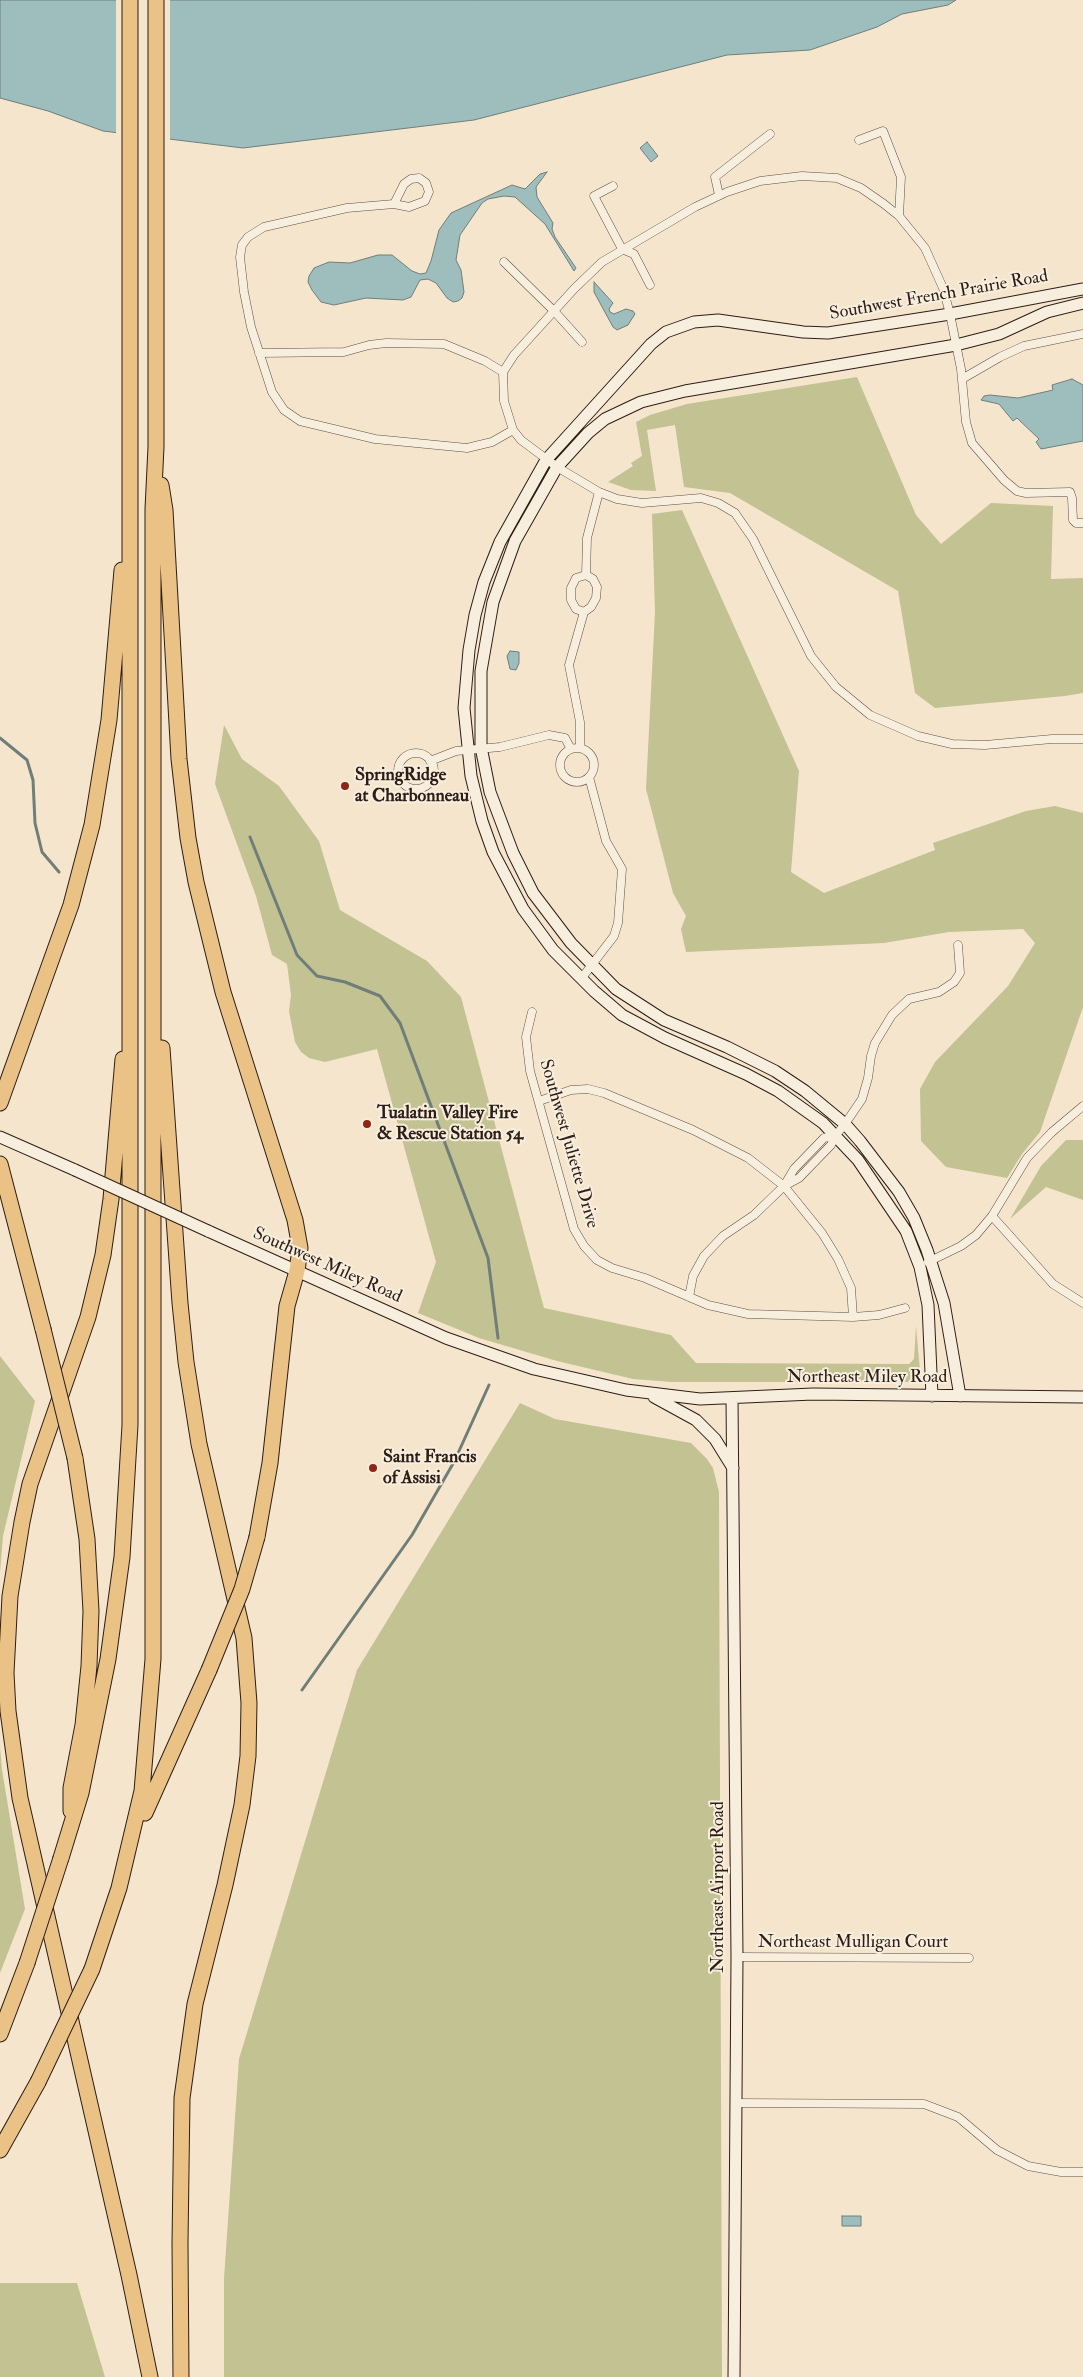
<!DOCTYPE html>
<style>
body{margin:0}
canvas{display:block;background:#f5e5cc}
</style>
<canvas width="1083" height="2377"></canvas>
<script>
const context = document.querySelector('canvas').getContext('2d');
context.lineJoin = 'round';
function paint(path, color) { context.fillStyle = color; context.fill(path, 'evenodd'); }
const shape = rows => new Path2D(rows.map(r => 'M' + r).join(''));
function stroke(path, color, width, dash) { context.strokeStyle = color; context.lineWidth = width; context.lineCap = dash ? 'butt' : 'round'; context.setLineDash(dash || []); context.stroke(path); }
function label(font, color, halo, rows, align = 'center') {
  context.font = font + ' "IM FELL Double Pica",serif'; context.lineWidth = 4; context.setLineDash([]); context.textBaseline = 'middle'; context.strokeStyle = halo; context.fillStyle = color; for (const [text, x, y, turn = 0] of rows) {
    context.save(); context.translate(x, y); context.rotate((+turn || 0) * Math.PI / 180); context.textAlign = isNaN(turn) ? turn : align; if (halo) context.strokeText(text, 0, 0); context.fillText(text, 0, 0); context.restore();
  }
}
paint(shape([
 [857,377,916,515,941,544,991,503,1053,506,1051,579,1083,578,1083,693,1065,696,935,708,915,693,898,591,730,493,684,487,675,425,647,430,656,491,631,490,608,482,633,466,631,463,642,456,636,422,650,415,687,404],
 [682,510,799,771,791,872,824,893,935,850,933,843,1026,811,1055,806,1083,813,1083,1007,1040,1132,1022,1154,1007,1178,946,1167,921,1141,920,1089,935,1062,1008,986,1035,943,1023,929,949,932,884,943,686,952,681,929,686,916,673,893,646,789,655,612,652,514],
 [224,725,242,759,279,786,319,841,340,910,427,961,461,997,544,1308,671,1335,696,1363,909,1364,914,1359,916,1326,921,1382,672,1382,633,1379,557,1361,479,1338,418,1313,436,1262,377,1049,325,1062,309,1058,301,1052,295,1042,289,1011,291,995,287,964,272,955,256,896,215,784],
 [1066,1140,1083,1140,1083,1200,1046,1187,1010,1219,1041,1166],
 [0,1356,35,1401,3,1536,0,1573],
 [520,1403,555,1419,691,1443,707,1459,713,1468,719,1492,722,2377,224,2377,224,2279,239,2059,357,1670],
 [0,1747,2,1770,25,1909,0,1973],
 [0,2283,77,2283,105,2377,0,2377]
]), '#c2c293');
const water = shape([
 [0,0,956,0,948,5,902,14,877,27,810,50,727,55,474,120,243,148,103,131,48,111,0,98,0,0],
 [647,142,658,156,651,162,640,148,647,142],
 [547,172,536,187,537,197,553,223,552,229,555,237,576,268,574,271,545,224,515,197,504,196,488,199,482,203,460,235,456,260,461,270,464,292,462,298,458,301,453,302,447,298,436,283,428,279,420,280,411,297,403,300,366,298,334,305,321,302,312,290,308,282,309,276,314,268,329,262,350,263,378,255,392,255,412,271,420,274,426,273,431,261,439,230,451,213,512,185,525,189,540,174,547,172],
 [594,282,613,303,609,309,610,312,614,314,626,309,633,311,635,314,628,325,617,330,613,327,594,292,594,282],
 [1072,379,1083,385,1083,441,1041,449,1036,442,1039,439,1017,418,1013,421,999,404,981,400,984,396,990,395,1018,398,1053,390,1052,385,1072,379],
 [510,651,519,652,519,663,516,670,510,669,507,656,510,651],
 [842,2216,861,2216,861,2226,842,2226,842,2216]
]);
paint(water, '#9dbebc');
stroke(water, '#707e7a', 1);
paint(shape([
 [116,0,170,0,170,142,116,136]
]), '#f5e5cc');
stroke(shape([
 [0,738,27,760,33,780,35,823,42,852,59,872],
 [250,837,297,955,317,976,345,982,380,996,400,1023,488,1258,498,1338],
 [302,1690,412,1535,454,1462,489,1385]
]), '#707e7a', 3);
const street = shape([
 [859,140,883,131,901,177,899,216],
 [419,178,426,183,429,192,425,201,409,207,394,204,404,184,411,179,419,178],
 [613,186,594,196,622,249,634,254,650,285],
 [719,195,715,177,770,134],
 [394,204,347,208,264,227,248,237,242,245,240,257,244,292,251,327,272,392,284,410,300,421,375,439,467,448,492,442,513,430],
 [504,262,555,312,582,342],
 [259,353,344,352,369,345,386,343,444,344,485,361,503,372],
 [962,379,1000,357,1024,346,1083,334],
 [1083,523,1076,523,1073,520,1072,498,1070,492,1026,493,1017,491,1004,480,972,443,966,422,961,369,950,314,943,288,925,248,899,216,884,204,861,188,837,178,802,176,760,181,727,192,695,207,602,262,574,289,514,355,503,372,504,401,513,430,521,440,557,467,599,492,617,499,642,503,701,498,718,503,735,513,753,539,811,656,836,687,870,715,918,736,952,744,985,745,1052,739,1083,739],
 [586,575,587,538,599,492],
 [580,748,580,722,569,665,584,612,591,607,596,598,597,587,593,579,586,575,576,578,571,588,571,600,576,609,584,612],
 '560 765a17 17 0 1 1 34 0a17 17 0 1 1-34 0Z',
 '398 771a18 18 0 1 1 36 0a18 18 0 1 1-36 0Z',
 [430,761,456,751,500,747,549,735,565,738,571,749],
 [581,979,614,936,618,923,622,869,606,841,589,777],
 [532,1012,526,1037,530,1071,574,1229,584,1246,597,1260,612,1268,645,1278,708,1305,748,1314,853,1317,879,1315,905,1308],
 [539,1101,571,1090,588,1089,604,1093,693,1130,748,1158,784,1186,822,1233,838,1259,851,1288,853,1317],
 [786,1185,799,1178,831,1145,836,1135],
 [992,1216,1053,1284,1083,1303],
 [928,1262,961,1246,976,1235,992,1216,1027,1158,1052,1132,1083,1106],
 [689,1297,693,1276,704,1256,723,1236,754,1215,784,1186,794,1169,824,1138,836,1135,845,1124,862,1099,868,1078,871,1056,875,1043,892,1015,909,999,939,992,954,982,960,973,958,945],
 [737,1957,969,1958],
 [735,2103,924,2104,958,2117,997,2150,1028,2166,1061,2172,1083,2172]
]);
const secondary = shape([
 [0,1137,75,1170],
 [208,1231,446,1338,534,1369,626,1390,700,1399,813,1394,1083,1397],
 [932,1396,928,1305,920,1267,906,1231,858,1160,823,1123,778,1091,746,1074,665,1038,622,1015,594,991,553,950,523,909,493,852,482,821,471,776,464,708,469,650,475,615,484,582,500,542,546,460,651,344,666,332,694,322,718,320,803,332,828,333,950,314,1083,289],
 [960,1396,944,1303,927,1250,914,1218,899,1192,860,1141,845,1124,805,1091,775,1071,727,1047,664,1020,616,989,571,943,533,893,513,853,490,792,481,747,481,671,493,602,515,541,557,467,588,433,605,419,641,402,685,391,956,345,999,334,1047,312,1083,303],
 [654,1397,696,1420,715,1439,733,1468],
 [732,1398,737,1957,734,2377]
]);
const highway = shape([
 [161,485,165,510,179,759,188,838,196,882,223,992,295,1220,300,1248,297,1271,287,1306,270,1463,257,1537],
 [162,1048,180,1303,186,1362,199,1444,244,1638,249,1703,248,1756,242,1805,225,1885,195,2004,182,2098,180,2243,181,2377],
 [123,1059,111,1199,103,1255,88,1317,30,1484,22,1522,10,1596,6,1673,8,1711,20,1798,129,2275,150,2377],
 [0,1103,71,905,92,825,109,720,122,570],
 [0,1164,43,1329],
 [71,1811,71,1788,83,1725,89,1666,91,1611,87,1539,75,1458],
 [145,1813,209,1670],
 [61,1858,81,1793,108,1659,122,1557,130,1425,130,0],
 [92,1969,119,1888,142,1791,153,1659,153,509,156,447,156,0],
 [0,2034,27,1963],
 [0,2150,38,2082]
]);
stroke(street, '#5f4f44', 9);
stroke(secondary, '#2d1d16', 13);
stroke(highway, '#2d1d16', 17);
stroke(street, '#f8eede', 8);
stroke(secondary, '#f8eede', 11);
stroke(highway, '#eac286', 15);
const secondaryBridge = shape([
 [75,1170,208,1231]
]);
const highwayBridge = shape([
 [43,1329,75,1458],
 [209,1670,242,1589,257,1537],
 [27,1963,61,1858],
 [38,2082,92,1969]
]);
stroke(secondaryBridge, '#2d1d16', 13, []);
stroke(highwayBridge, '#2d1d16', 17, []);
stroke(secondaryBridge, '#f8eede', 11);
stroke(highwayBridge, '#eac286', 15);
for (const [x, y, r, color] of [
 [345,786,5,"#8f2418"],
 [367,1124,5,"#8f2418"],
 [373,1468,5,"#8f2418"]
]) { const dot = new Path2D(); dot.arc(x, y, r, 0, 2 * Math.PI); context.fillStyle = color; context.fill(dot); stroke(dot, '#f8eede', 2); }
label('18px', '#2d1d16', '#f8eede', [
 ["Southwest French Prairie Road",939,296,-10],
 ["Southwest Juliette Drive",568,1144,74],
 ["Southwest Miley Road",327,1266,24],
 ["Northeast Miley Road",867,1378],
 ["Northeast Airport Road",719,1887,-90],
 ["Northeast Mulligan Court",853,1943]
]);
label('bold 18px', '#2d1d16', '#f8eede', [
 ["SpringRidge",355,776],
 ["at Charbonneau",355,797],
 ["Tualatin Valley Fire",377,1114],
 ["& Rescue Station 54",377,1135],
 ["Saint Francis",383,1458],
 ["of Assisi",383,1479]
], 'left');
</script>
